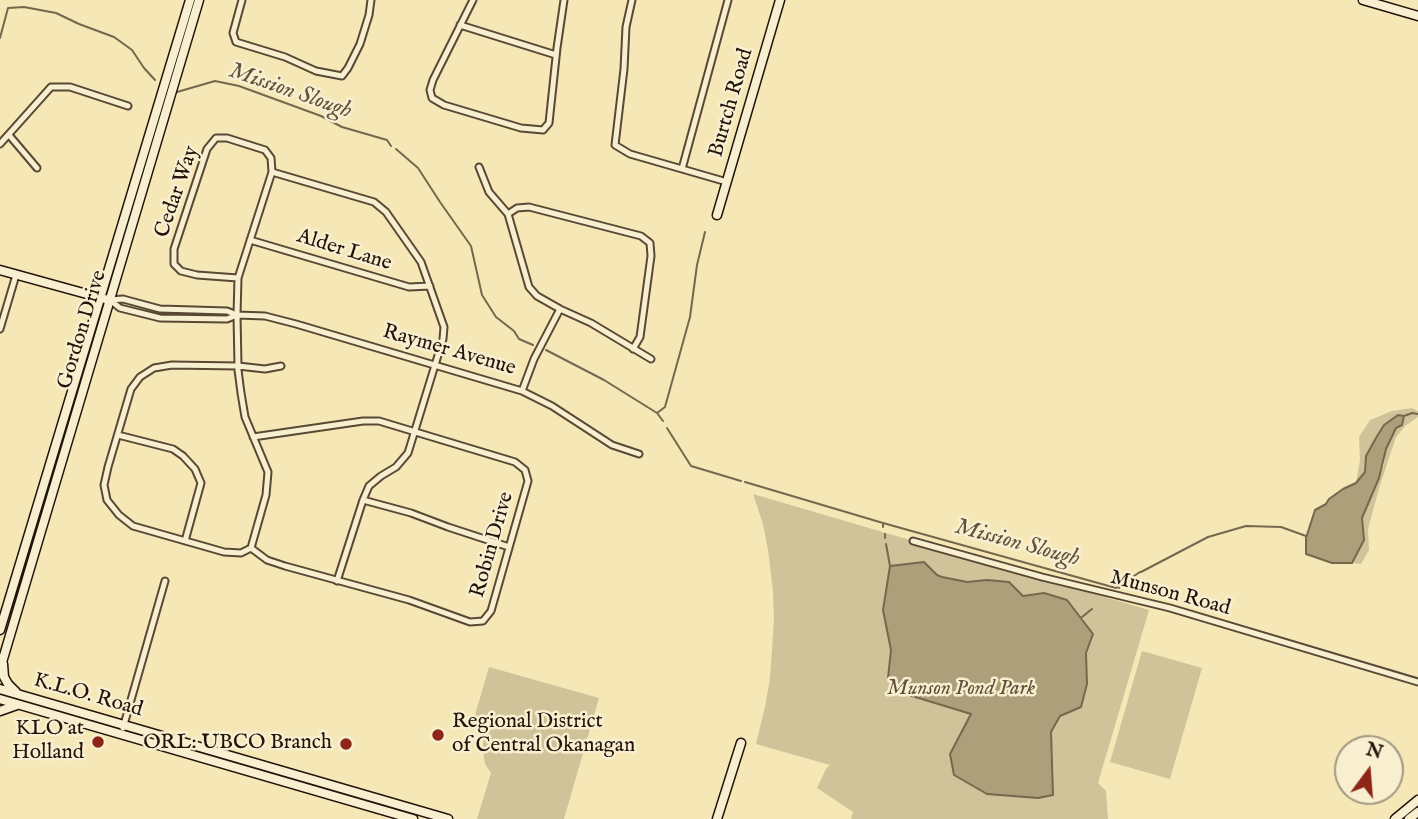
<!DOCTYPE html>
<style>
body{margin:0}
#map{position:relative;width:1418px;height:819px;overflow:hidden;background:#f5e7b6;font-family:"IM FELL English",serif}
canvas{display:block}
.north{position:absolute;left:1334px;top:735px;width:70px;height:70px;box-sizing:border-box;background:#f8efd0;border:2px solid #a39780;border-radius:50%;rotate:16deg;font-size:19px;font-weight:700;line-height:28px;text-align:center;color:#231309}
.north::after{content:'';display:block;margin:auto;width:24px;height:32px;background:#8f2418;clip-path:polygon(50% 0,100% 100%,50% 72%,0 100%)}
</style>
<div id="map">
<canvas width="1418" height="819"></canvas>
<div class="north">N</div>
</div>
<script>
const context = document.querySelector('canvas').getContext('2d');
context.lineJoin = 'round';
function paint(path, color) { context.fillStyle = color; context.fill(path, 'evenodd'); }
const shape = rows => new Path2D(rows.map(r => 'M' + r).join(''));
function stroke(path, color, width, dash) { context.strokeStyle = color; context.lineWidth = width; context.lineCap = dash ? 'butt' : 'round'; context.setLineDash(dash || []); context.stroke(path); }
function label(font, color, halo, rows, align = 'center') {
  context.font = font + ' "IM FELL English",serif'; context.lineWidth = 5; context.setLineDash([]); context.textBaseline = 'middle'; context.strokeStyle = halo; context.fillStyle = color; for (const [text, x, y, turn = 0] of rows) {
    context.save(); context.translate(x, y); context.rotate((+turn || 0) * Math.PI / 180); context.textAlign = isNaN(turn) ? turn : align; if (halo) context.strokeText(text, 0, 0); context.fillText(text, 0, 0); context.restore();
  }
}
paint(shape([
 [1412,408,1418,411,1418,417,1405,426,1396,437,1380,485,1368,529,1369,550,1361,564,1352,563,1364,540,1362,519,1384,465,1386,449,1396,427,1402,425,1398,415,1384,425,1376,438,1366,456,1365,472,1356,483,1360,460,1359,437,1370,420,1392,411],
 [753,494,1149,610,1098,783,1106,791,1108,819,851,819,853,812,817,788,826,769,830,765,756,744,765,707,770,678,774,619,773,591,768,550,763,524],
 [1142,651,1202,668,1170,779,1110,762],
 [489,667,599,698,564,819,477,819,491,773,485,764,483,751,483,742,490,720,475,715]
]), '#d1c399');
const water = shape([
 [1398,415,1404,416,1402,425,1396,428,1386,449,1379,478,1362,518,1364,540,1352,563,1332,563,1306,554,1306,538,1315,510,1326,504,1329,499,1343,489,1356,483,1365,472,1366,456,1376,438,1384,425,1398,415],
 [924,562,937,575,942,577,967,582,987,580,1009,582,1023,596,1044,593,1067,600,1093,634,1086,653,1087,684,1081,707,1060,716,1051,732,1053,795,1038,798,987,794,954,775,950,754,971,714,899,692,888,678,891,650,883,610,890,566,924,562]
]);
paint(water, '#ae9f7b');
stroke(water, '#76674d', 2);
stroke(shape([
 [0,38,8,8,24,7,56,13,79,24,114,37,132,50,144,68,155,80],
 [177,92,215,81,239,86,321,116,342,127,387,140,391,146],
 [396,149,418,168,440,202,471,246,482,295,496,317,514,331,519,339,533,345],
 [546,350,604,380,657,413,663,421],
 [657,413,665,407,690,317,697,265,705,232],
 [1404,416,1412,413,1418,414],
 [667,428,691,466,741,481],
 [745,482,883,523,883,527],
 [883,523,1116,588,1140,572],
 [885,534,885,538],
 [886,544,890,566],
 [1141,572,1208,537,1246,526,1281,527,1306,536],
 [1119,588,1128,581],
 [1082,617,1092,609]
]), '#76674d', 2);
const street = shape([
 [242,0,233,33,236,42,285,57,316,71,342,76,348,68,360,44,369,15,371,0],
 [473,0,433,80,430,90,432,98,444,105,521,128,543,130,549,123,557,48,564,0],
 [632,0,626,27,624,69,615,145,630,154,727,182],
 [460,25,556,55],
 [9,135,37,168],
 [0,144,51,87,70,87,128,106],
 [479,167,489,192,508,214,529,287,537,296,560,309,591,323,651,359],
 [682,169,728,0],
 [272,172,374,202,386,212,421,262,444,327,443,339,408,453,396,467,381,476,369,486,363,500,337,581],
 [508,214,517,208,529,207,641,236,650,243,651,256,640,337,633,349],
 [250,240,409,287,430,286],
 [238,278,197,275,181,271,174,264,174,249,207,149,216,138,227,138,265,150,271,158,272,172,238,278,237,315,238,366,238,370,241,393,245,417,268,472,266,495,251,548,241,553,224,552,133,526,119,515,107,500,104,485,108,467,131,389,140,377,154,368,172,365,238,366,265,369,281,366],
 [110,300,123,299,160,309,227,311,237,315,265,316,296,324,522,391,552,406,612,445,639,454],
 [110,300,120,308,160,318,227,319,237,315],
 [0,329,16,275],
 [522,391,534,359,560,309],
 [118,435,173,449,183,456,195,469,201,483,185,541],
 [363,500,411,513,448,527,509,547],
 [913,541,1042,577,1170,608,1418,682],
 [251,548,267,560,285,566,409,600,470,622,483,621,491,611,528,481,525,470,515,462,379,421,363,421,253,437],
 [123,728,165,581]
]);
const secondary = shape([
 [1363,0,1418,16],
 [717,215,780,0],
 [0,270,105,299],
 [0,630,190,0],
 [3,664,4,677,8,684,16,692],
 [0,669,199,0],
 [0,689,448,819],
 [0,699,413,819],
 [0,711,17,705],
 [717,819,741,743],
 [1395,819,1418,800],
 [1409,819,1418,812]
]);
stroke(street, '#584834', 9);
stroke(secondary, '#231309', 11);
stroke(street, '#f8efd0', 5);
stroke(secondary, '#f8efd0', 8);
for (const [x, y, r, color] of [
 [438,735,7,"#8f2418"],
 [98,742,7,"#8f2418"],
 [346,744,7,"#8f2418"]
]) { const dot = new Path2D(); dot.arc(x, y, r, 0, 2 * Math.PI); context.fillStyle = color; context.fill(dot); stroke(dot, '#f8efd0', 2.5); }
label('21px', '#231309', '#f8efd0', [
 ["Burtch Road",732,103,-74],
 ["Cedar Way",178,192,-71],
 ["Alder Lane",344,251,17],
 ["Gordon Drive",83,330,-73],
 ["Raymer Avenue",449,351,16],
 ["Robin Drive",493,545,-74],
 ["Munson Road",1170,594,15],
 ["K.L.O. Road",88,696,16]
]);
label('italic 21px', '#60513b', '#f8efd0', [
 ["Munson Pond Park",961,690]
]);
label('21px', '#231309', '#f8efd0', [
 ["Regional District",452,723,"left"],
 ["of Central Okanagan",452,747,"left"],
 ["KLO at",84,730],
 ["Holland",84,754],
 ["ORL: UBCO Branch",332,744]
], 'right');
label('italic 23px', '#62523c', '#f8efd0', [
 ["Mission Slough",290,92,19],
 ["Mission Slough",1017,544,15]
]);
</script>
